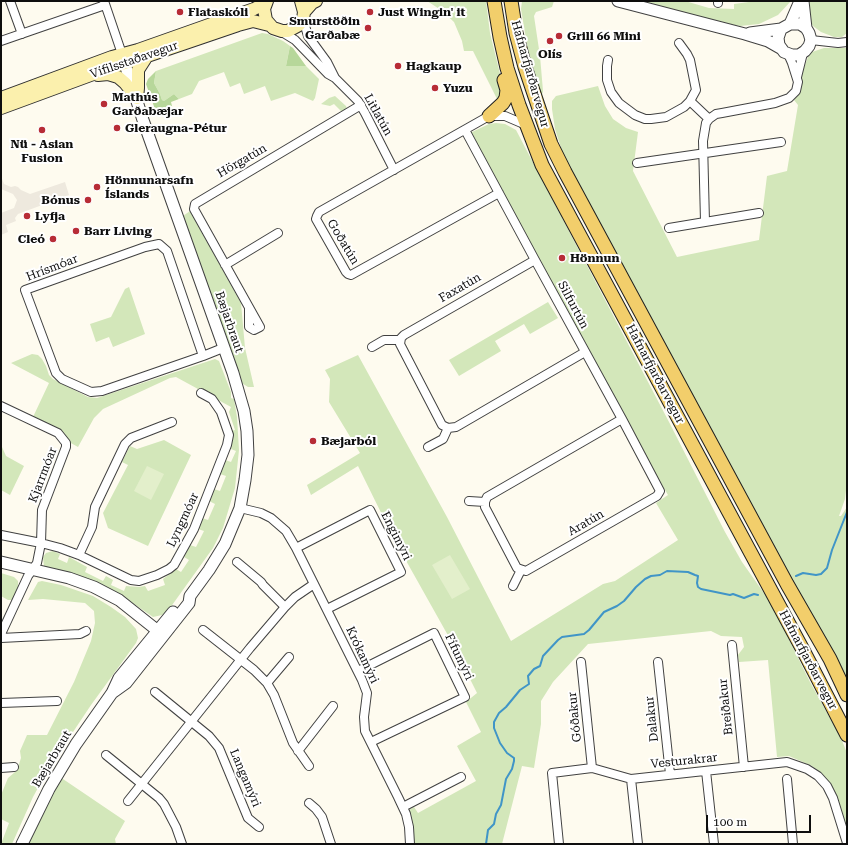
<!DOCTYPE html>
<meta charset="utf-8">
<style>
body{margin:0}
#map{position:relative;width:848px;height:845px;overflow:hidden;background:#fefbef;font-family:"Roboto Serif",serif}
canvas{display:block}
.frame{position:absolute;inset:0;border:2px solid #0e0e0e;pointer-events:none}
.scale{position:absolute;left:706px;top:815px;width:105px;height:18px;box-sizing:border-box;border:2px solid #0e0e0e;border-top:0;padding-left:5px;font-size:12px;line-height:14px;white-space:nowrap;color:#0e0e0e;-webkit-text-stroke:3px #fff;paint-order:stroke}
</style>
<div id="map">
<canvas width="848" height="845"></canvas>
<div class="frame"></div>
<div class="scale">100 m</div>
</div>
<script>
const context = document.querySelector('canvas').getContext('2d');
context.lineJoin = 'round';
function paint(path, color) { context.fillStyle = color; context.fill(path, 'evenodd'); }
const shape = rows => new Path2D(rows.map(r => 'M' + r).join(''));
function stroke(path, color, width, dash) { context.strokeStyle = color; context.lineWidth = width; context.lineCap = dash ? 'butt' : 'round'; context.setLineDash(dash || []); context.stroke(path); }
function label(font, color, halo, rows, align = 'center') {
  context.font = font + ' "Roboto Serif",serif'; context.lineWidth = 4; context.setLineDash([]); context.textBaseline = 'middle'; context.strokeStyle = halo; context.fillStyle = color; for (const [text, x, y, turn = 0] of rows) {
    context.save(); context.translate(x, y); context.rotate((+turn || 0) * Math.PI / 180); context.textAlign = isNaN(turn) ? turn : align; if (halo) context.strokeText(text, 0, 0); context.fillText(text, 0, 0); context.restore();
  }
}
paint(shape([
 [427,1,486,1,490,33,504,90,500,99,497,99,473,51,464,51,462,41,454,22,441,10],
 [522,1,554,1,552,7,536,12,534,16,540,56,543,91,542,95,539,89,527,45,521,9],
 [641,1,685,1,709,8,734,9,734,4,749,2,749,1,791,1,778,15,759,24,740,26,691,16],
 [805,1,847,1,847,33,842,37,834,37,821,32,813,26,808,18],
 [262,33,268,34,283,41,290,46,286,66,306,66,319,79,315,98,313,101,295,93,271,101,265,86,244,94,240,83,230,87,224,72,199,81,192,94,179,99,174,94,164,101,162,100,160,94,154,83,156,71],
 [824,48,847,48,847,482,845,499,839,516,841,516,847,507,847,685,564,157,555,129,552,109,552,101,556,96,598,86,605,106,613,119,626,128,638,132,633,171,677,257,759,240,767,176,787,171,798,105,794,100,800,89,802,73,808,57,812,52],
 [335,96,346,106,347,109,344,114,334,104,330,106,321,104,329,98],
 [496,123,505,124,516,130,669,422,725,532,742,562,771,603,810,682,841,738,847,753,847,831,823,775,812,766,789,756,777,757,768,660,739,662,738,655,744,647,742,637,721,636,711,631,588,644,553,682,541,701,541,724,534,768,522,766,502,844,414,844,407,811,414,807,418,813,476,781,457,746,481,732,466,702,477,693,450,639,395,541,358,466,311,495,307,485,360,453,329,402,330,379,325,370,358,355,447,517,511,641,603,584,615,581,678,540,656,503,668,495,631,433,470,133,489,124],
 [190,211,241,303,245,348,254,387,248,387,240,382,183,216],
 [129,287,145,334,113,347,109,337,96,342,90,324,111,317,125,289],
 [548,302,558,318,530,334,524,324,495,341,501,351,459,376,449,360],
 [32,354,38,355,42,359,46,366,49,375,53,379,88,397,97,398,215,359,219,361,231,392,231,398,234,399,237,417,239,450,235,488,223,528,213,548,170,608,162,615,153,617,121,595,47,569,44,566,43,557,46,553,53,551,60,554,58,559,67,563,69,557,87,567,85,572,103,581,106,576,113,580,111,585,124,591,126,586,139,587,145,586,148,591,165,585,163,579,176,569,181,572,189,560,184,557,190,545,196,547,204,531,198,529,202,518,208,520,215,504,209,501,214,489,220,491,226,476,220,474,225,460,231,462,236,451,231,449,232,440,231,431,235,430,229,412,231,407,176,377,170,378,103,409,94,418,78,447,69,442,64,433,33,417,49,383,11,363],
 [164,440,191,455,148,546,108,528,103,513,128,465,122,462,130,446,137,449],
 [2,447,6,456,24,466,10,495,1,490],
 [1,573,14,577,18,581,18,589,13,600,8,600,1,596],
 [42,581,61,585,93,596,111,607,125,617,136,629,138,638,136,643,91,705,49,768,33,797,12,844,1,844,9,823,1,819,1,795,8,778,15,772,18,767,21,758,20,751,27,735,47,735,74,682,91,641,95,623,94,611,85,603,43,599,28,600,38,582],
 [60,777,125,821,115,839,116,844,26,844]
]), '#d3e7ba');
paint(shape([
 [290,46,293,48,306,66,286,66],
 [156,71,154,83,160,94,162,100,164,101,174,94,179,99,171,102,172,106,156,112,146,84,148,79]
]), '#b7d79a');
paint(shape([
 [147,466,164,474,151,500,134,491],
 [450,555,470,589,452,599,432,565]
]), '#e3efcb');
paint(shape([
 [1,176,4,184,11,187,15,186,18,187,21,190,30,194,65,182,69,195,18,214,15,218,16,221,6,225,8,232,1,235,1,213,14,208,17,200,13,194,1,189]
]), '#eee9de');
stroke(shape([
 [796,576,803,573,816,575,821,574,827,568,832,550,847,512],
 [486,844,488,830,494,824,496,814,501,805,506,779,512,769,514,761,514,758,507,753,500,743,494,728,494,722,499,713,506,707,520,690,529,684,528,676,534,669,540,666,543,656,558,640,562,637,584,634,589,630,604,612,617,606,624,601,636,587,645,579,651,576,660,575,667,571,688,572,695,575,698,576,697,583,698,587,701,589,730,595,733,594,744,598,754,594,758,595]
]), '#4095c7', 2);
const minor = shape([
 [10,1,22,34],
 [104,1,122,54],
 [718,1,718,3],
 [303,19,308,36,327,62,335,78],
 [282,32,295,40,328,74,335,78,358,101,365,113,394,170],
 [811,40,838,43,847,42],
 [1,41,105,5],
 [608,60,607,66,607,80,611,92,619,103,635,115,645,119,651,119,666,117,684,107,690,101,696,90,690,60,687,54,679,43],
 [797,77,803,53],
 [690,101,709,119,716,114,722,113,775,103,789,98,796,91,798,82,792,63,788,54],
 [465,130,535,260,622,419,660,491,657,496,526,571,517,568,485,507,485,502,487,497,622,419],
 [637,163,781,142],
 [499,193,351,275,348,274,346,272,316,219,317,216,319,212,489,116,505,116,526,125],
 [705,222,703,141,706,123,709,119],
 [669,228,759,213],
 [535,260,404,335,401,338,400,344,442,425,448,428,456,427,585,352],
 [225,265,278,233],
 [249,308,249,327,254,330,260,327,194,209,195,204,361,105],
 [372,347,384,340,400,340],
 [203,356,167,251,159,244,145,247,25,290,56,373,62,379,91,392,102,391,203,356,223,348],
 [1,406,58,433,66,443,66,447,42,510,41,543,37,563,28,576,1,634],
 [172,422,131,438,125,444,95,507,92,527,79,555,131,580,139,581,157,575,169,569,174,565,194,529,227,445,229,435,221,412,212,399,201,393],
 [428,447,443,439,448,428],
 [469,501,485,502],
 [240,508,261,513,271,518,286,531,296,548,362,680,367,693,364,717,365,731,398,797,406,814,409,827,410,844],
 [1,535,41,543,60,548,79,555],
 [296,548,370,510,401,572,327,609],
 [237,562,261,582,263,585,285,607],
 [513,586,521,570],
 [203,630,254,670,267,683,274,695,293,743,309,766],
 [1,638,80,634,86,631],
 [732,645,744,767],
 [581,662,592,768],
 [658,662,670,774],
 [358,671,434,633,465,697,371,742],
 [267,683,289,657],
 [155,692,209,736,219,748,248,818,259,827],
 [1,703,57,701],
 [298,751,333,706],
 [106,755,159,798,164,804,176,827,182,844],
 [1,768,14,767],
 [706,771,714,844],
 [631,779,638,844],
 [787,779,793,844],
 [128,801,250,648,285,607,295,597,314,584],
 [309,803,316,809,322,817,331,844],
 [403,807,461,777],
 [559,844,552,773,592,768,631,779,787,762,807,769,818,776,827,786,833,798,847,843]
]);
const tertiary = shape([
 [618,1,745,34,768,41,782,49],
 [803,1,806,28],
 [790,24,800,24,806,28,809,33,811,40,809,46,805,51,799,55,792,55,784,52,779,45,778,38,781,29,790,24,800,1],
 [750,33,781,29],
 [1,562,69,578,94,587,119,600,163,635],
 [112,693,126,683,189,603,190,596,209,570,225,544,240,508,245,480,248,455,247,431,244,411,233,373,143,120,122,55],
 [22,844,49,789,76,744,112,693,119,678,173,612]
]);
const secondary = shape([
 [267,1,264,9,266,20,273,28,282,31,288,31,299,25,303,19,304,12,301,1],
 [304,12,312,3,316,1],
 [98,75,108,74,118,77,125,83,137,98],
 [1,98,112,57,138,50,254,9,266,3],
 [137,98,138,88,138,70,147,56],
 [1,108,115,66,147,56,238,25,253,21,269,25]
]);
const primary = shape([
 [494,1,500,37,507,68,519,105,542,165,803,650,847,735],
 [511,1,516,33,525,67,551,144,565,172,787,584,830,659,847,695],
 [489,116,503,103,506,98,507,90,504,80]
]);
stroke(minor, '#414141', 10);
stroke(tertiary, '#414141', 13);
stroke(secondary, '#303030', 14);
stroke(primary, '#1f1f1f', 15);
stroke(minor, '#fff', 8);
stroke(tertiary, '#fff', 11);
stroke(secondary, '#fbf0ad', 12);
stroke(primary, '#f2ce6b', 13);
for (const [x, y, r, color] of [
 [180,12,4,"#b72c36"],
 [370,12,4,"#b72c36"],
 [368,28,4,"#b72c36"],
 [559,36,4,"#b72c36"],
 [550,41,4,"#b72c36"],
 [398,66,4,"#b72c36"],
 [435,88,4,"#b72c36"],
 [104,104,4,"#b72c36"],
 [117,128,4,"#b72c36"],
 [42,130,4,"#b72c36"],
 [97,187,4,"#b72c36"],
 [88,200,4,"#b72c36"],
 [27,216,4,"#b72c36"],
 [76,231,4,"#b72c36"],
 [53,239,4,"#b72c36"],
 [562,258,4,"#b72c36"],
 [313,441,4,"#b72c36"]
]) { const dot = new Path2D(); dot.arc(x, y, r, 0, 2 * Math.PI); context.fillStyle = color; context.fill(dot); stroke(dot, '#fff', 1.5); }
label('bold 12px', '#0e0e0e', '#fff', [
 ["Flataskóli",188,12],
 ["Just Wingin' it",378,12],
 ["Smurstöðin",360,21,"right"],
 ["Garðabæ",360,35,"right"],
 ["Grill 66 Mini",567,36],
 ["Olís",550,54,"center"],
 ["Hagkaup",406,66],
 ["Yuzu",443,88],
 ["Mathús",112,97],
 ["Garðabæjar",112,111],
 ["Gleraugna-Pétur",125,128],
 ["Nü - Asian",42,144,"center"],
 ["Fusion",42,158,"center"],
 ["Hönnunarsafn",105,180],
 ["Íslands",105,194],
 ["Bónus",80,200,"right"],
 ["Lyfja",35,216],
 ["Barr Living",84,231],
 ["Cleó",45,239,"right"],
 ["Hönnun",570,258],
 ["Bæjarból",321,441]
], 'left');
label('12px', '#0e0e0e', '#fff', [
 ["Vífilsstaðavegur",134,60,-19],
 ["Hafnarfjarðarvegur",530,74,74],
 ["Litlatún",378,115,61],
 ["Hörgatún",242,161,-30],
 ["Goðatún",343,242,59],
 ["Hrísmóar",52,268,-21],
 ["Faxatún",460,288,-30],
 ["Silfurtún",573,305,62],
 ["Bæjarbraut",229,322,71],
 ["Hafnarfjarðarvegur",655,374,62],
 ["Kjarrmóar",43,475,-69],
 ["Lyngmóar",183,520,-65],
 ["Aratún",586,523,-30],
 ["Engimýri",396,536,63],
 ["Krókamýri",362,655,65],
 ["Fífumýri",459,657,64],
 ["Hafnarfjarðarvegur",808,660,62],
 ["Breiðakur",726,707,-96],
 ["Góðakur",575,717,-96],
 ["Dalakur",652,719,-96],
 ["Bæjarbraut",52,759,-59],
 ["Vesturakrar",684,761,-6],
 ["Langamýri",245,778,67]
]);
</script>
